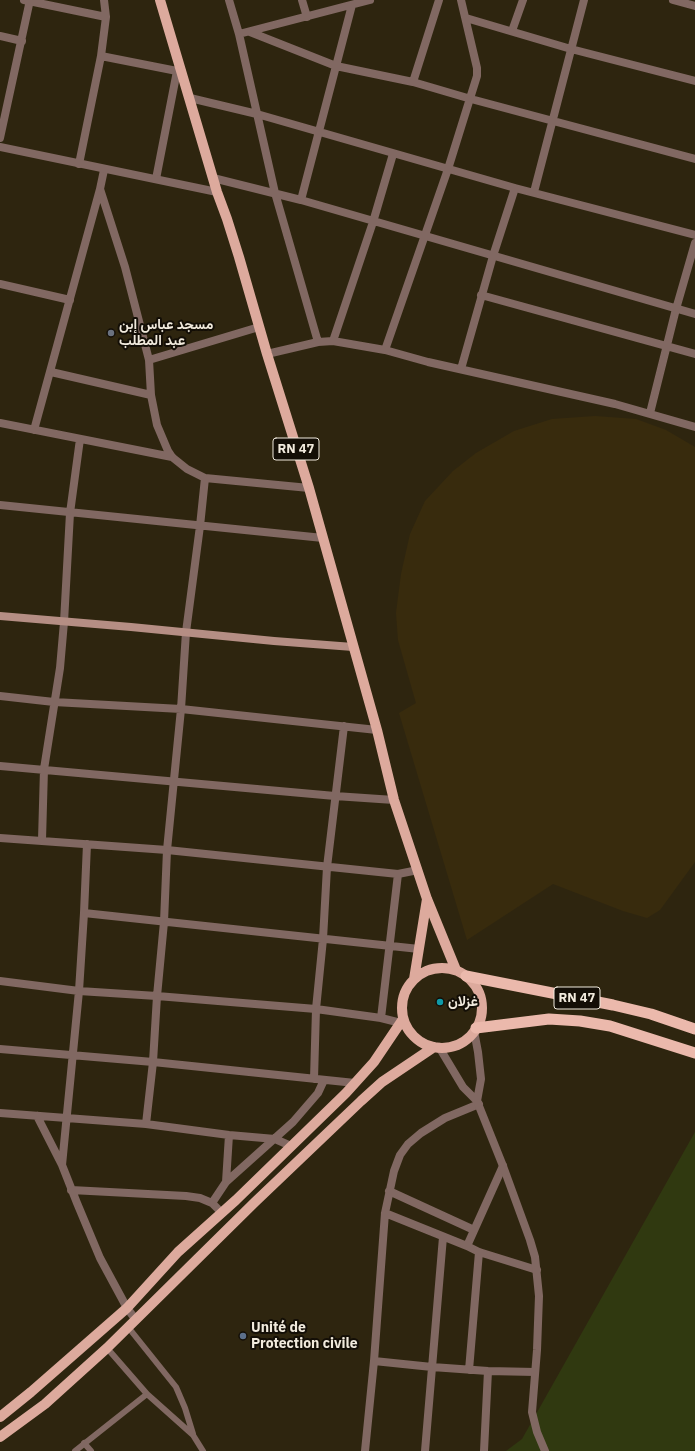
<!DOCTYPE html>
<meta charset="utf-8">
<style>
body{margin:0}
canvas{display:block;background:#2e250f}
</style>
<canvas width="695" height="1451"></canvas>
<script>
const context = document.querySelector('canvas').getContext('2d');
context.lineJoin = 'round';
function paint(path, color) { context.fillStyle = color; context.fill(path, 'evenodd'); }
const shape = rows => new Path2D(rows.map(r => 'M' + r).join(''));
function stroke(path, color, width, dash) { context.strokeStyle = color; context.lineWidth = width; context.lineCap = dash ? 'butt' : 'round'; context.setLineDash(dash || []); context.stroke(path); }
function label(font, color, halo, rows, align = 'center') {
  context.font = font + ' "IBM Plex Sans",Vazirmatn,sans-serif'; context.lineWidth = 4; context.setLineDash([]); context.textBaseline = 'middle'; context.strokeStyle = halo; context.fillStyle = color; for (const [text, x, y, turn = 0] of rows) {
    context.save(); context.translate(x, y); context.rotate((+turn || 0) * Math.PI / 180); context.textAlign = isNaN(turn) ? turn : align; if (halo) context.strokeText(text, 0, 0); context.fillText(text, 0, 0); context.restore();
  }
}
paint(shape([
 [595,416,636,419,666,430,695,447,695,862,660,910,647,918,623,911,553,884,467,940,399,713,416,703,398,640,396,613,401,574,410,534,425,501,453,471,476,453,514,431,552,419]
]), '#382b0d');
paint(shape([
 [695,1132,695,1451,506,1451,522,1439]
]), '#303910');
stroke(shape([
 [128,1327,176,1387,185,1408,193,1434],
 [107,1348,147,1394,193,1435,203,1451],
 [84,1443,91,1451],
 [75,1451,147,1394]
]), '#816862', 6);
stroke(shape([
 [24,0,106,17],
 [229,0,239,34,275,193,318,342],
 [302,0,307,17],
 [673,0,695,6],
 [466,18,571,49,695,81],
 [512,31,523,0],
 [250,32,336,66,413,82,471,99,695,159],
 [239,34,370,0],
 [0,36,22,41],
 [101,56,182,72],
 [413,82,439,0],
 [190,98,257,114,515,188,695,235],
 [0,138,30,0],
 [79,164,101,56,106,17,104,0],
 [104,170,100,189,125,267,149,360,151,395,157,425,168,451,172,457,187,469,205,478,200,526,186,632,181,709,167,850,164,922,157,996,153,1062,146,1124],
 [213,178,301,200,695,314],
 [156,179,177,71],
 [534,192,584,0],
 [301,200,352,5],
 [0,284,70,300],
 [481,295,695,354],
 [333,341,373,222,393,154],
 [385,350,448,169,477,76,477,68,461,0],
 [267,354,318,342,333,341,385,350,428,362,615,404,695,427],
 [149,360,259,327],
 [461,369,493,256,515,188],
 [51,372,151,395],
 [650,413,676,309,695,243],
 [0,423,172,457],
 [34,430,100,189],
 [205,478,309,488],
 [0,505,323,538],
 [0,696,54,702,181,709,377,730],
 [0,766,335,796,394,800],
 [0,838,167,850,398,874,418,870],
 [42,840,44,769,60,668,64,622,70,513,80,439],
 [87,844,84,913,79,991,62,1165,77,1203,100,1258,127,1308,136,1320],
 [84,913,419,949],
 [0,981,79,991,157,996,316,1009,381,1018,401,1023],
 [381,1018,398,874],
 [0,1049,153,1062,355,1083],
 [314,1079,316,1009,323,939,327,867,344,726],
 [0,1113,146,1124,229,1135,275,1139,291,1146],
 [37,1116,62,1165],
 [503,1166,467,1246,479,1252,537,1270],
 [226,1182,293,1122,318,1093,324,1080],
 [71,1190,186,1196,200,1198,212,1203,221,1212],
 [389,1191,474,1230],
 [212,1203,226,1182,229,1135],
 [385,1213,467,1246],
 [374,1361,432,1367,488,1371,535,1372],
 [469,1370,479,1252],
 [365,1451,374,1361,385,1213,394,1171,400,1155,408,1144,421,1133,445,1118,479,1104],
 [425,1451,443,1237],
 [484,1451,488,1371]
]), '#816862', 8);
stroke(shape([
 [0,147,217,192],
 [474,1031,478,1052,481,1079,477,1101],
 [439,1047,463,1087,477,1101,503,1166,530,1240,535,1257,539,1296,537,1350,532,1412,537,1432,545,1451]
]), '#816862', 8);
stroke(shape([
 [0,616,131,627,274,641,353,647]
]), '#b58e84', 8);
stroke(shape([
 [160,0,217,192,227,219,239,257,267,354,309,488,377,730,394,800,427,899,456,970],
 '402 1008a40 40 0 1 1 80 0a40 40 0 1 1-80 0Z',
 [414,979,427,899],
 [0,1417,31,1392,127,1308,178,1252,236,1200,346,1093,374,1062,403,1019],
 [0,1437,45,1404,107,1348,255,1202,361,1101,382,1082,434,1047]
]), '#ddaa9d', 10);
stroke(shape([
 [466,976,613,1005,651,1014,695,1029],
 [476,1028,549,1019,580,1021,610,1026,695,1053]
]), '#ebb9ac', 11);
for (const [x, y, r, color] of [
 [111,333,4,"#6b7280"],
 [440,1002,4,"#0f9aa8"],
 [243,1336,4,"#5c6f8a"]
]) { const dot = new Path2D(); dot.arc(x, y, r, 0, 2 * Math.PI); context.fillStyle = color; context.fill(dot); stroke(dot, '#130e06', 1.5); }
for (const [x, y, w] of [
 [296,449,46],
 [577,998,46]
]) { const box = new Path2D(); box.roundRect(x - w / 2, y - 11, w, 22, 3); context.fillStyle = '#130e06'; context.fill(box); stroke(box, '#f1eadd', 1); }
label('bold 13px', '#f1eadd', null, [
 ["RN 47",296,449],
 ["RN 47",577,998]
]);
label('bold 14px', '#f1eadd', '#130e06', [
 ["مسجد عباس إبن",119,325],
 ["عبد المطلب",119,341],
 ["غزلان",448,1002],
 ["Unité de",251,1328],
 ["Protection civile",251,1344]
], 'left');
</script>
